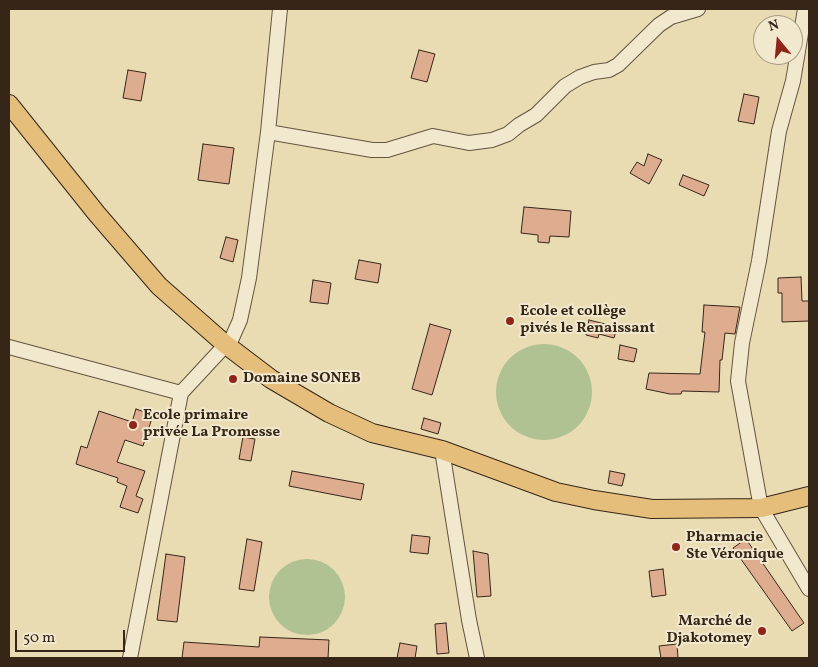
<!DOCTYPE html>
<meta charset="utf-8">
<style>
body{margin:0}
#map{position:relative;width:818px;height:667px;overflow:hidden;background:#e9dcb3;font-family:Vollkorn,serif}
canvas{display:block}
.frame{position:absolute;inset:0;border:10px solid #362617;pointer-events:none}
.north{position:absolute;left:753px;top:15px;width:50px;height:50px;box-sizing:border-box;background:#f1e8ce;border:1px solid #a69a85;border-radius:50%;rotate:343deg;font-size:14px;font-weight:700;line-height:20px;text-align:center;color:#362617}
.north::after{content:'';display:block;margin:auto;width:18px;height:22px;background:#8f2418;clip-path:polygon(50% 0,100% 100%,50% 72%,0 100%)}
.scale{position:absolute;left:15px;top:630px;width:110px;height:22px;box-sizing:border-box;border:2px solid #362617;border-top:0;padding-left:6px;font-size:15px;line-height:18px;white-space:nowrap;color:#362617;-webkit-text-stroke:4px #f1e8ce;paint-order:stroke}
</style>
<div id="map">
<canvas width="818" height="667"></canvas>
<div class="frame"></div>
<div class="north">N</div>
<div class="scale">50 m</div>
</div>
<script>
const context = document.querySelector('canvas').getContext('2d');
context.lineJoin = 'round';
function paint(path, color) { context.fillStyle = color; context.fill(path, 'evenodd'); }
const shape = rows => new Path2D(rows.map(r => 'M' + r).join(''));
function stroke(path, color, width, dash) { context.strokeStyle = color; context.lineWidth = width; context.lineCap = dash ? 'butt' : 'round'; context.setLineDash(dash || []); context.stroke(path); }
function label(font, color, halo, rows, align = 'center') {
  context.font = font + ' Vollkorn,serif'; context.lineWidth = 4; context.setLineDash([]); context.textBaseline = 'middle'; context.strokeStyle = halo; context.fillStyle = color; for (const [text, x, y, turn = 0] of rows) {
    context.save(); context.translate(x, y); context.rotate((+turn || 0) * Math.PI / 180); context.textAlign = isNaN(turn) ? turn : align; if (halo) context.strokeText(text, 0, 0); context.fillText(text, 0, 0); context.restore();
  }
}
paint(shape([
 '496 392a48 48 0 1 1 96 0a48 48 0 1 1-96 0Z',
 '269 597a38 38 0 1 1 76 0a38 38 0 1 1-76 0Z'
]), '#b0c291');
const building = shape([
 [419,50,435,54,427,82,411,78,419,50],
 [128,70,146,73,141,101,123,98,128,70],
 [744,94,759,97,754,124,738,121,744,94],
 [203,144,234,148,229,184,198,180,203,144],
 [648,154,662,160,649,184,630,173,637,162,644,166,648,154],
 [683,175,709,185,704,196,679,185,683,175],
 [524,207,571,211,569,237,550,236,549,243,538,242,538,235,521,233,524,207],
 [226,237,238,240,233,262,220,258,226,237],
 [359,260,381,264,378,283,355,279,359,260],
 [801,277,802,301,809,301,809,321,782,322,782,293,778,293,778,278,801,277],
 [313,280,331,283,328,304,310,302,313,280],
 [704,305,740,307,735,334,725,333,722,360,720,360,719,392,682,391,681,394,670,394,646,389,649,373,700,374,705,332,702,332,704,305],
 [589,320,617,327,614,338,599,334,598,338,586,335,589,320],
 [430,324,451,330,432,395,412,389,430,324],
 [620,345,637,349,634,362,618,359,620,345],
 [136,409,153,415,143,446,125,440,117,462,145,471,136,496,143,499,138,513,120,507,127,486,117,482,118,478,76,464,81,446,87,448,99,411,132,422,136,409],
 [424,418,441,423,438,434,421,429,424,418],
 [243,437,255,439,251,461,239,459,243,437],
 [292,471,364,484,361,500,289,486,292,471],
 [610,471,625,474,622,486,608,483,610,471],
 [412,535,430,537,428,554,410,552,412,535],
 [247,539,262,542,254,591,239,589,247,539],
 [746,539,804,623,792,631,733,548,746,539],
 [473,551,488,554,491,596,477,597,473,551],
 [166,554,185,557,177,622,157,620,166,554],
 [663,569,666,595,652,597,649,571,663,569],
 [446,623,449,653,437,654,435,624,446,623],
 [260,637,329,640,328,658,182,658,184,642,259,647,260,637],
 [400,643,417,646,415,658,397,658,400,643],
 [677,644,678,658,661,658,659,646,677,644]
]);
paint(building, '#dead8f');
stroke(building, '#362617', 1);
const minor = shape([
 [805,9,793,81,779,131,759,261,742,343,738,381,761,508,809,589],
 [268,132,372,150,387,150,433,136,469,143,492,140,508,134,519,125,536,115,565,86,580,77,594,72,609,70,618,65,659,25,671,17,698,9],
 [9,347,181,393],
 [442,450,469,620,477,658],
 [130,658,181,393,232,338,240,320,249,278,268,132,280,9]
]);
const major = shape([
 [9,104,97,214,159,286,225,344,271,379,329,413,372,433,442,450,556,492,594,500,652,509,761,508,809,496]
]);
stroke(minor, '#63543e', 16);
stroke(major, '#362617', 20);
stroke(minor, '#f1e8ce', 14);
stroke(major, '#e4be7a', 18);
for (const [x, y, r, color] of [
 [510,321,5,"#8f2418"],
 [233,379,5,"#8f2418"],
 [133,425,5,"#8f2418"],
 [676,547,5,"#8f2418"],
 [762,631,5,"#8f2418"]
]) { const dot = new Path2D(); dot.arc(x, y, r, 0, 2 * Math.PI); context.fillStyle = color; context.fill(dot); stroke(dot, '#f1e8ce', 2); }
label('bold 15px', '#362617', '#f1e8ce', [
 ["Ecole et collège",520,312],
 ["pivés le Renaissant",520,329],
 ["Domaine SONEB",243,379],
 ["Ecole primaire",143,416],
 ["privée La Promesse",143,433],
 ["Pharmacie",686,538],
 ["Ste Véronique",686,555],
 ["Marché de",752,622,"right"],
 ["Djakotomey",752,639,"right"]
], 'left');
</script>
